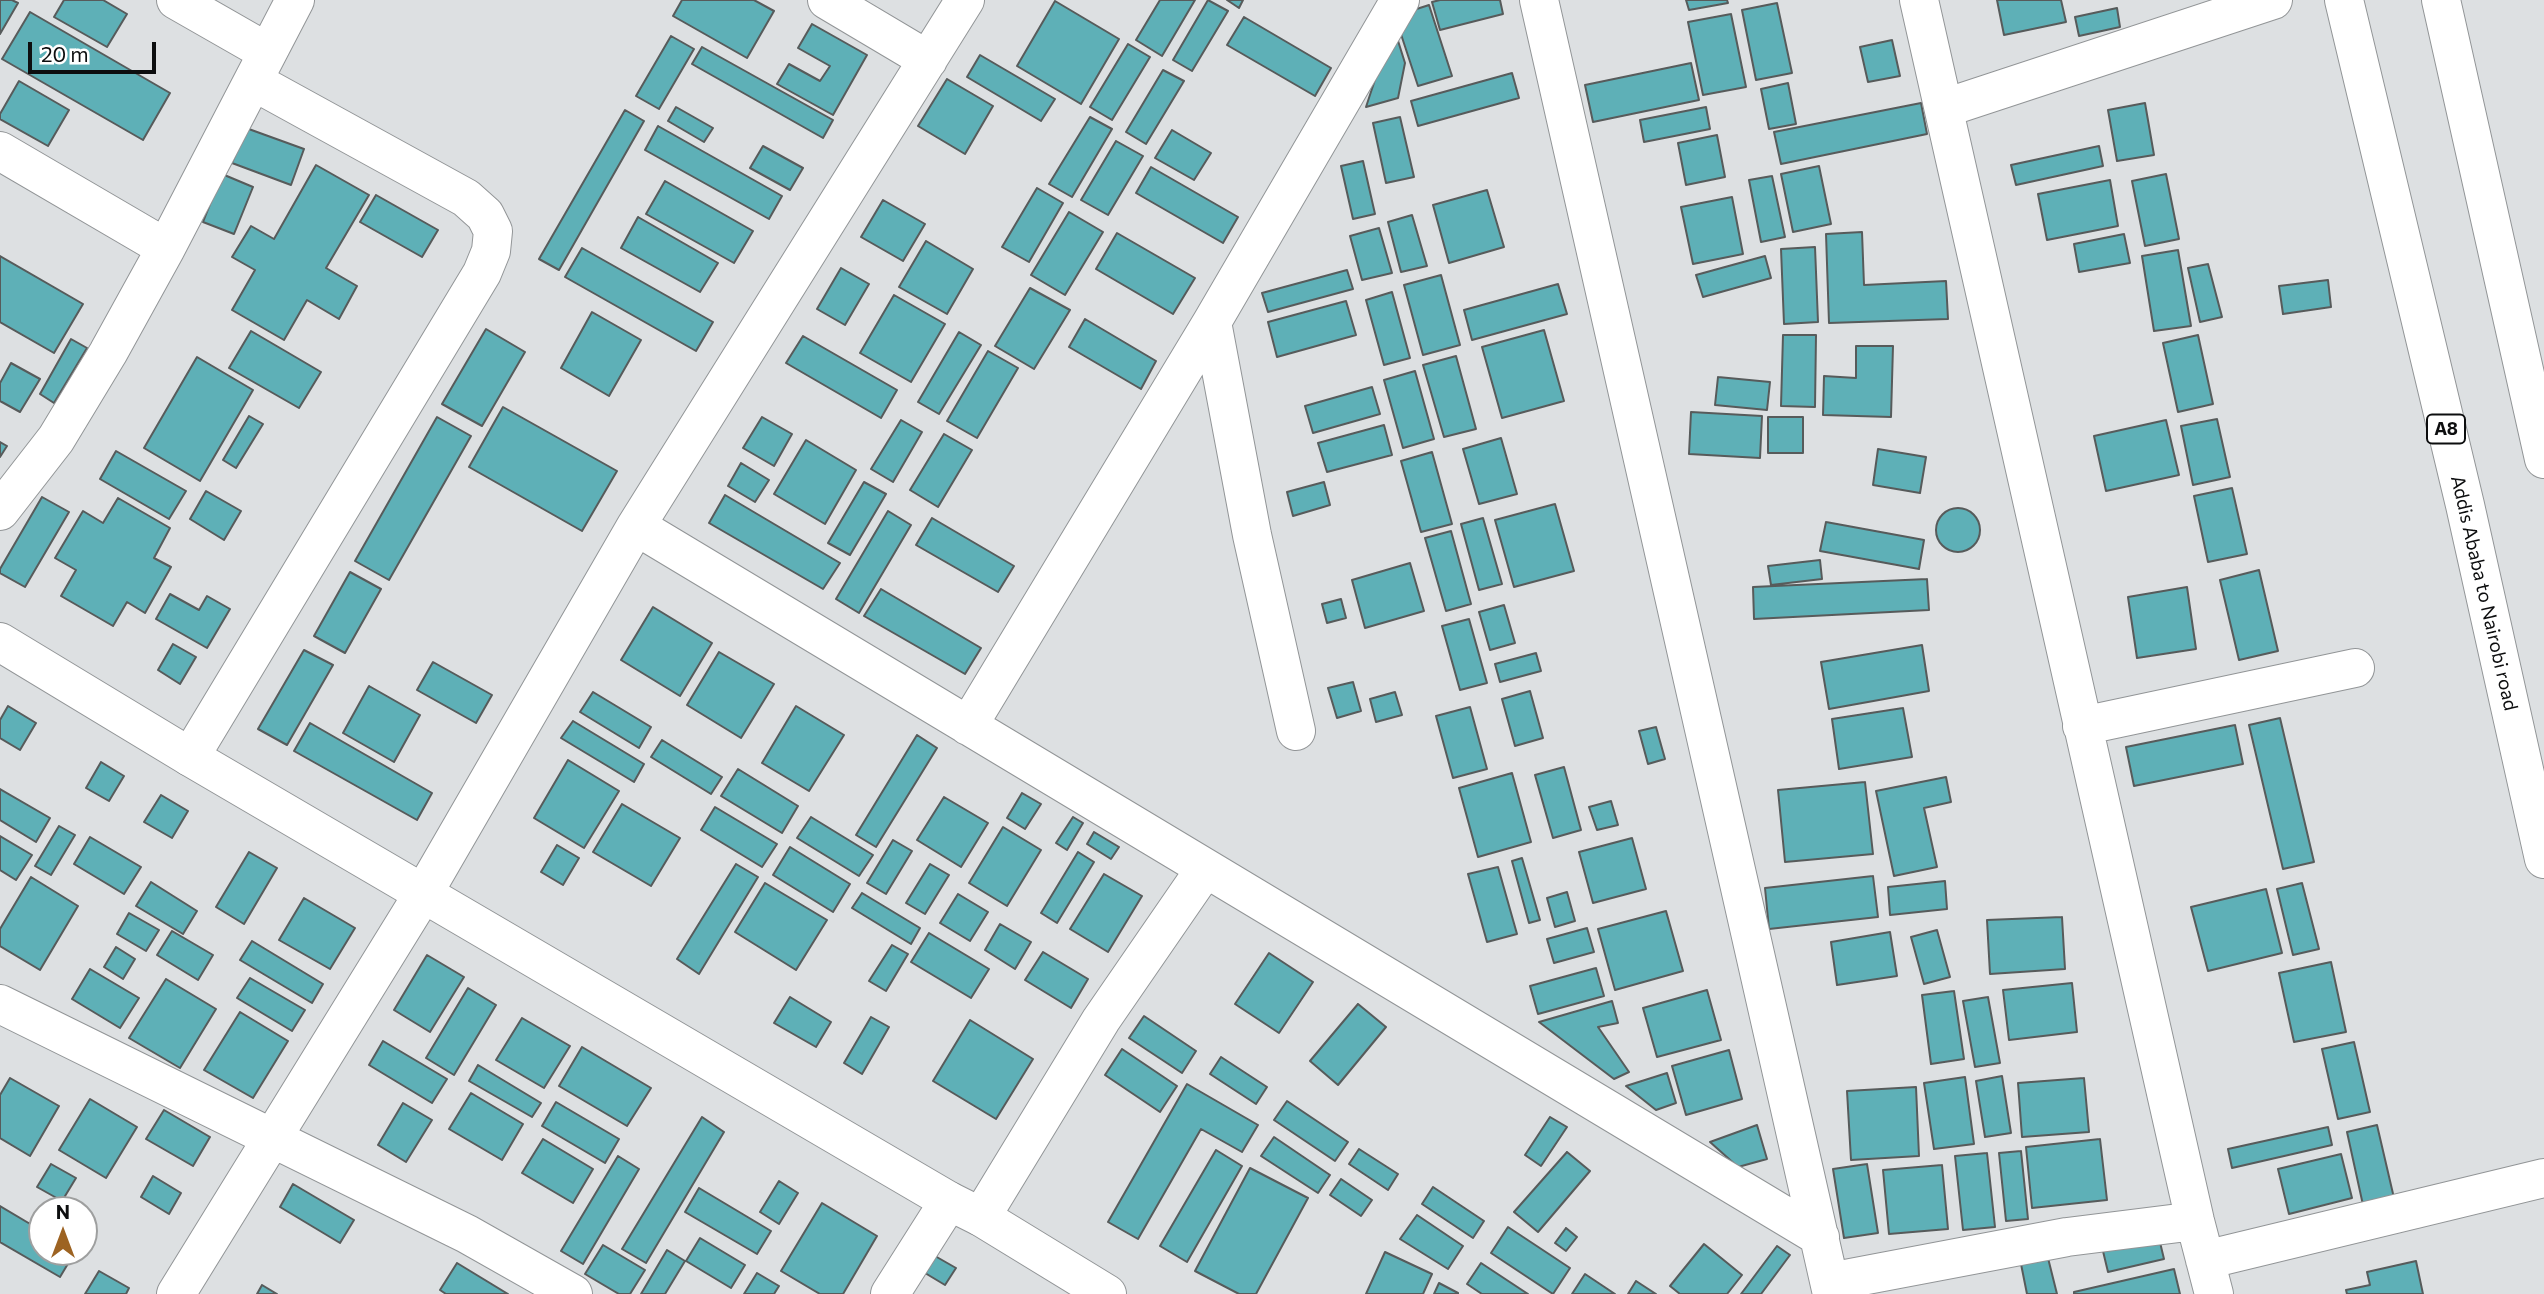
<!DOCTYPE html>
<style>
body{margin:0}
#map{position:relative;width:2544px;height:1294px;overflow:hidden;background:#dde0e2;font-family:Commissioner,sans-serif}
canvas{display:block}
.north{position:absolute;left:28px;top:1196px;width:70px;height:70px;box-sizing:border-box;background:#fff;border:2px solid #9e9f9f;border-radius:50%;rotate:0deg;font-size:19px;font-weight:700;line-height:28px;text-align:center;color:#0d0e0f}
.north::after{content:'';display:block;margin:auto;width:24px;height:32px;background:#9d6322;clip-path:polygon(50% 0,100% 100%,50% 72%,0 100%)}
.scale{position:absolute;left:28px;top:42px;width:128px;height:32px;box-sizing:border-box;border:4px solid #0d0e0f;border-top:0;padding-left:9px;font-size:21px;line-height:24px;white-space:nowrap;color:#0d0e0f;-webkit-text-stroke:5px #fff;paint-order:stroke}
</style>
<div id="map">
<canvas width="2544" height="1294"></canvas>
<div class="north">N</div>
<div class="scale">20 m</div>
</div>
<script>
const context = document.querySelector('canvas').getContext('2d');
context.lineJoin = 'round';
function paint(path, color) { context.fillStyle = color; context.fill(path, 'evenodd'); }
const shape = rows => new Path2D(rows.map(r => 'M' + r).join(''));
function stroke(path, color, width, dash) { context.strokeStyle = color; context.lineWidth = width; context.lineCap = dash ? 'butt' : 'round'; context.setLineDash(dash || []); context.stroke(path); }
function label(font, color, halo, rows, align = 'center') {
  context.font = font + ' Commissioner,sans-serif'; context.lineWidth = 7; context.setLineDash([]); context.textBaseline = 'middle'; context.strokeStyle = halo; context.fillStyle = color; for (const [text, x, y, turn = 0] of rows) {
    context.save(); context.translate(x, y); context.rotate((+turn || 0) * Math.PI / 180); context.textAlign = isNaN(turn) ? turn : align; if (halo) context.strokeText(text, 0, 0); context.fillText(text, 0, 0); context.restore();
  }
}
const building = shape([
 [0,0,12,0,18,3,0,34,0,0],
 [64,0,103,0,127,14,107,47,54,17,64,0],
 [682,0,754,0,774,11,747,58,673,16,682,0],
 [1160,0,1195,0,1162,56,1136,40,1160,0],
 [1208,0,1228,11,1192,71,1173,60,1208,0],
 [1227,0,1243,0,1239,8,1227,0],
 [1440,0,1500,0,1503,14,1440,30,1432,2,1440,0],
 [1686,0,1727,0,1728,3,1689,10,1686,0],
 [1997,0,2061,0,2066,22,2004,35,1997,0],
 [1055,1,1119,39,1081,104,1017,66,1055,1],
 [1777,3,1792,73,1756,80,1742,10,1777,3],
 [1429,5,1452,76,1418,86,1395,16,1429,5],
 [2117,8,2120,27,2079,36,2075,17,2117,8],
 [30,12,170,93,143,140,2,59,30,12],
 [1731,14,1746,87,1703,95,1688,22,1731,14],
 [1244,17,1331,68,1315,96,1227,45,1244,17],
 [812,24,867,55,833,115,777,84,789,64,820,81,830,66,798,48,812,24],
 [1393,25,1405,63,1398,98,1366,107,1393,25],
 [671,36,694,49,659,109,636,96,671,36],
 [1892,40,1900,76,1868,82,1860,47,1892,40],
 [1128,44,1150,57,1112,120,1090,107,1128,44],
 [702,47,833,120,823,138,692,64,702,47],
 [980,55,1055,99,1041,121,967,77,980,55],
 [1691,63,1699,100,1593,122,1585,85,1691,63],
 [1163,70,1184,81,1146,144,1126,132,1163,70],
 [1512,73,1519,98,1418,126,1411,101,1512,73],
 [947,79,993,106,965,154,918,126,947,79],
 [19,81,69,110,48,146,0,119,0,114,19,81],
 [1788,83,1796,124,1769,129,1761,89,1788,83],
 [1921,103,1927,134,1781,164,1774,132,1921,103],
 [2145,103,2154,155,2117,161,2108,110,2145,103],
 [676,107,713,128,704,142,668,121,676,107],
 [1706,107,1710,129,1644,142,1640,120,1706,107],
 [625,110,644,121,559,270,539,259,625,110],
 [1090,117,1112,129,1072,197,1049,184,1090,117],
 [1400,117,1414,177,1386,183,1373,123,1400,117],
 [658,126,782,196,769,219,645,150,658,126],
 [246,128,304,149,291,185,232,163,246,128],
 [1172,130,1211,153,1194,180,1155,158,1172,130],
 [1717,135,1725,177,1686,185,1678,143,1717,135],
 [1116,141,1143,156,1108,215,1081,200,1116,141],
 [763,146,803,168,790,190,750,168,763,146],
 [2099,146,2103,166,2016,185,2011,165,2099,146],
 [1363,161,1375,214,1353,219,1341,166,1363,161],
 [316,165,369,195,326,268,357,286,339,319,307,300,284,340,232,310,255,270,232,257,251,226,274,239,316,165],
 [1819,166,1831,224,1793,232,1781,174,1819,166],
 [1151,167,1238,217,1223,243,1136,193,1151,167],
 [222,174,253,187,234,234,203,222,222,174],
 [2166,174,2179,239,2145,246,2132,181,2166,174],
 [1772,176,1785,237,1761,242,1749,180,1772,176],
 [2110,180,2118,226,2047,240,2038,194,2110,180],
 [665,181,753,231,734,263,646,214,665,181],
 [1037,188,1063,203,1029,262,1002,247,1037,188],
 [1487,190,1504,247,1449,263,1433,205,1487,190],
 [376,195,438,230,422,257,360,222,376,195],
 [1732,197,1743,254,1693,264,1681,207,1732,197],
 [883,200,925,224,903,261,861,237,883,200],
 [1069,212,1103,232,1065,295,1031,275,1069,212],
 [1412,215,1427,266,1401,272,1388,222,1412,215],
 [638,217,718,263,700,292,621,248,638,217],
 [1379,228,1392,273,1362,280,1350,236,1379,228],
 [1862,232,1864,285,1946,281,1948,319,1829,323,1826,234,1862,232],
 [1117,233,1195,278,1173,314,1096,269,1117,233],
 [2124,234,2130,263,2079,272,2074,244,2124,234],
 [926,241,973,269,947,314,899,287,926,241],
 [1815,247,1818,322,1784,324,1781,249,1815,247],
 [582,248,713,322,696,351,565,277,582,248],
 [2178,250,2191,326,2154,331,2142,256,2178,250],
 [0,256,83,304,54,353,0,322,0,256],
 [1765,256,1771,278,1703,297,1696,275,1765,256],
 [2208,264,2222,317,2200,322,2188,268,2208,264],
 [841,268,869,284,845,325,817,309,841,268],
 [1347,270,1353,289,1268,312,1262,293,1347,270],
 [1441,275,1460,345,1423,355,1404,285,1441,275],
 [2328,280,2331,307,2283,314,2279,286,2328,280],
 [1558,284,1567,314,1472,340,1464,310,1558,284],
 [1030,288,1070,310,1034,369,995,346,1030,288],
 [1392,292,1410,358,1384,365,1366,300,1392,292],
 [894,295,945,324,911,382,860,353,894,295],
 [1346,301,1356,335,1277,357,1268,322,1346,301],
 [592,312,641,340,609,396,561,368,592,312],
 [1085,319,1156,361,1141,389,1069,347,1085,319],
 [486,329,525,352,482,426,442,404,486,329],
 [1544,330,1564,401,1502,418,1482,347,1544,330],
 [251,331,321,372,299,408,229,368,251,331],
 [959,332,981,345,939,414,918,402,959,332],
 [1783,335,1816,335,1815,407,1781,406,1783,335],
 [2198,335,2213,404,2178,412,2163,343,2198,335],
 [803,336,897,390,881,418,786,363,803,336],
 [71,339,87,348,54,403,40,394,71,339],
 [1856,346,1893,346,1891,417,1823,415,1824,376,1856,378,1856,346],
 [988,351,1018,368,977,438,947,421,988,351],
 [1456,356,1476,429,1444,437,1423,365,1456,356],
 [197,357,253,390,200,481,144,448,197,357],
 [11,363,40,379,20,412,0,401,0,383,11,363],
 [1415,371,1434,439,1403,448,1384,380,1415,371],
 [1718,377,1770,382,1767,410,1715,405,1718,377],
 [1372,387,1380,414,1313,433,1305,406,1372,387],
 [503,407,617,471,582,531,469,467,503,407],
 [1691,412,1762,416,1760,458,1689,454,1691,412],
 [249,416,263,424,236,468,223,460,249,416],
 [437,417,471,436,389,580,355,561,437,417],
 [762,417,792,434,774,466,743,448,762,417],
 [1768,417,1803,417,1803,453,1768,453,1768,417],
 [2217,419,2230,477,2193,485,2181,426,2217,419],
 [901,420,922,432,893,482,871,469,901,420],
 [2166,420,2179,475,2106,491,2094,436,2166,420],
 [1384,425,1392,455,1327,472,1318,443,1384,425],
 [944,434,972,450,938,507,910,490,944,434],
 [1501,438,1517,494,1479,504,1463,449,1501,438],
 [806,440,856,470,825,524,774,494,806,440],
 [0,442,7,446,0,457,0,442],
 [1878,449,1926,457,1920,493,1873,485,1878,449],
 [116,451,186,491,169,519,100,479,116,451],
 [1432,452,1452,524,1421,532,1401,461,1432,452],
 [741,463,769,480,755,502,728,486,741,463],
 [864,482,886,494,850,555,828,543,864,482],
 [1324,482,1330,505,1293,516,1287,492,1324,482],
 [2232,488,2247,554,2208,562,2194,496,2232,488],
 [206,491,241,511,224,540,190,519,206,491],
 [725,495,840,563,823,589,709,523,725,495],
 [42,497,69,512,25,587,0,573,0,569,42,497],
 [118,498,170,528,154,558,171,567,145,613,127,602,113,626,61,596,76,570,55,558,83,511,103,523,118,498],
 [1555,504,1574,571,1514,587,1495,520,1555,504],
 '1936 530a22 22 0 1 1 44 0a22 22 0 1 1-44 0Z',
 [888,511,911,525,859,613,836,599,888,511],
 [932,518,1014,566,998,592,916,545,932,518],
 [1483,518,1502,584,1479,590,1461,524,1483,518],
 [1826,522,1924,540,1919,569,1820,551,1826,522],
 [1451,531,1471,604,1446,611,1425,538,1451,531],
 [1820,560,1822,579,1771,585,1768,566,1820,560],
 [1410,563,1424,611,1365,628,1352,580,1410,563],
 [2259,570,2278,651,2239,660,2220,580,2259,570],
 [350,572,381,589,345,653,314,636,350,572],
 [1927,579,1929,610,1754,619,1753,587,1927,579],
 [2187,587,2196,649,2137,658,2128,597,2187,587],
 [881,589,981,648,965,674,864,616,881,589],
 [170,594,199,610,207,596,230,609,207,648,156,619,170,594],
 [1341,599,1346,618,1327,623,1322,604,1341,599],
 [1504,605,1515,643,1490,650,1479,612,1504,605],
 [653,607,712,643,680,696,621,660,653,607],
 [1469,619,1487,683,1460,690,1442,626,1469,619],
 [173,644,196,657,180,684,158,670,173,644],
 [1922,645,1929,691,1829,709,1821,662,1922,645],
 [304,650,333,665,287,745,258,729,304,650],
 [719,652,774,684,741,738,687,705,719,652],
 [1536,653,1541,671,1500,682,1495,664,1536,653],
 [433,662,492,695,476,723,417,690,433,662],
 [1353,682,1361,711,1337,718,1328,688,1353,682],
 [369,686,420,715,394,762,343,733,369,686],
 [1530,691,1543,738,1515,746,1502,699,1530,691],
 [593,692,651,727,639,748,580,712,593,692],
 [1395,692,1402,715,1376,722,1370,699,1395,692],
 [8,706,36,723,20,750,0,738,0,720,8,706],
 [796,706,844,735,809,791,762,763,796,706],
 [1470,707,1487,769,1453,778,1436,716,1470,707],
 [1903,708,1912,757,1839,769,1832,719,1903,708],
 [2280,718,2314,862,2283,869,2249,725,2280,718],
 [573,721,644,764,634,782,561,738,573,721],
 [310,723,432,793,417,820,294,751,310,723],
 [2235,725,2243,764,2134,786,2126,747,2235,725],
 [1656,727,1665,759,1648,764,1639,731,1656,727],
 [917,735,937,748,876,847,856,835,917,735],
 [662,740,722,777,711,794,651,757,662,740],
 [568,760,619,791,584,848,534,818,568,760],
 [101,762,124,776,109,801,86,788,101,762],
 [1564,767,1581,830,1553,838,1535,775,1564,767],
 [738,769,798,806,782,833,721,796,738,769],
 [1512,773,1531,842,1478,857,1459,788,1512,773],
 [1946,777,1951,802,1924,808,1937,867,1894,876,1876,791,1946,777],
 [1865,782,1873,854,1785,862,1778,790,1865,782],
 [0,789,50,818,36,842,0,820,0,789],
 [1022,793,1041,804,1025,829,1007,818,1022,793],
 [161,795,188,811,172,838,144,822,161,795],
 [944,797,988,823,961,867,917,840,944,797],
 [1611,801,1618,825,1597,830,1589,807,1611,801],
 [622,804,680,838,651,886,593,852,622,804],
 [715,807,777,844,762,867,701,830,715,807],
 [811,817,873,855,859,876,797,838,811,817],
 [1073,817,1083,823,1067,850,1056,843,1073,817],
 [59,826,75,835,51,875,35,866,59,826],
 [1003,827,1041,850,1007,906,969,883,1003,827],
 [1094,832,1119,847,1111,859,1087,844,1094,832],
 [0,836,32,855,16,880,0,870,0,836],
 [90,837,141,867,124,894,74,864,90,837],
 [1632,838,1646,889,1593,903,1579,852,1632,838],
 [893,840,912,851,886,894,867,883,893,840],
 [557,845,579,858,563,885,541,872,557,845],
 [790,847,850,884,833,912,773,875,790,847],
 [249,852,277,868,244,924,216,907,249,852],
 [1078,852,1094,862,1057,923,1041,913,1078,852],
 [1522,858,1540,920,1529,923,1512,861,1522,858],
 [736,864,758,877,699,974,677,959,736,864],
 [930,864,949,875,925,914,906,903,930,864],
 [1498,867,1517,934,1487,942,1468,874,1498,867],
 [1104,874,1142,896,1108,952,1070,929,1104,874],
 [1873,876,1878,917,1769,929,1765,888,1873,876],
 [31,877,78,906,40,970,0,946,0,929,31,877],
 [1945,881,1947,909,1890,915,1888,887,1945,881],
 [151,882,197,911,183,934,136,906,151,882],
 [765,883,827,920,796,970,735,932,765,883],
 [2302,883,2319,949,2293,955,2277,889,2302,883],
 [2266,889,2282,953,2208,971,2191,907,2266,889],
 [1567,892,1575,921,1555,927,1547,898,1567,892],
 [862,893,920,928,911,944,852,908,862,893],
 [958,894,988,912,970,941,940,923,958,894],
 [304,898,355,928,330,969,279,940,304,898],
 [1666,911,1683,971,1615,990,1598,929,1666,911],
 [129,913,159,930,146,951,117,934,129,913],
 [2062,917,2065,969,1990,974,1987,920,2062,917],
 [1000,924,1031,942,1015,969,985,950,1000,924],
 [1587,928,1594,952,1554,963,1547,939,1587,928],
 [1937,930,1950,977,1924,984,1911,937,1937,930],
 [172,931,213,955,198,980,157,955,172,931],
 [1890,932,1897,976,1837,985,1831,942,1890,932],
 [929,933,989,969,971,998,911,962,929,933],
 [252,941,323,984,312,1003,240,960,252,941],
 [892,945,908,954,886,991,869,981,892,945],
 [116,947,135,959,123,979,104,967,116,947],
 [1043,952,1088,979,1071,1008,1025,980,1043,952],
 [1269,953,1313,982,1279,1033,1235,1004,1269,953],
 [427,955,464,977,430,1032,394,1010,427,955],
 [2331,962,2346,1032,2294,1042,2279,973,2331,962],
 [1596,968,1604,996,1538,1014,1530,986,1596,968],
 [90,969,139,998,120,1028,72,999,90,969],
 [250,978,305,1010,292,1031,237,998,250,978],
 [166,979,216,1009,180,1068,129,1038,166,979],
 [2072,983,2077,1032,2009,1040,2003,990,2072,983],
 [468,988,496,1005,454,1075,426,1058,468,988],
 [1707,990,1721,1040,1657,1057,1643,1008,1707,990],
 [1954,991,1964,1059,1931,1064,1922,995,1954,991],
 [790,997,831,1022,816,1047,774,1023,790,997],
 [1988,997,2000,1063,1975,1067,1963,1001,1988,997],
 [1612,1001,1618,1023,1598,1027,1629,1072,1614,1079,1539,1022,1612,1001],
 [1358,1004,1386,1027,1338,1085,1310,1061,1358,1004],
 [240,1012,288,1041,253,1098,204,1070,240,1012],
 [1144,1016,1196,1051,1182,1073,1129,1038,1144,1016],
 [871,1017,889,1027,862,1074,844,1063,871,1017],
 [522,1018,570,1046,544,1088,496,1060,522,1018],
 [970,1020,1033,1059,996,1119,933,1081,970,1020],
 [383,1041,447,1079,432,1103,369,1065,383,1041],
 [2354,1042,2370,1112,2338,1119,2322,1049,2354,1042],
 [582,1047,651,1088,627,1126,559,1086,582,1047],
 [1122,1049,1177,1086,1160,1112,1105,1075,1122,1049],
 [1729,1050,1742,1099,1686,1115,1672,1066,1729,1050],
 [1221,1057,1267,1087,1256,1104,1210,1074,1221,1057],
 [478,1065,541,1103,532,1117,469,1081,478,1065],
 [1667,1073,1676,1103,1656,1110,1626,1086,1667,1073],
 [2002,1076,2011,1133,1985,1137,1976,1081,2002,1076],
 [1965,1077,1974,1144,1934,1149,1924,1083,1965,1077],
 [10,1078,59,1106,30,1156,0,1138,0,1095,10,1078],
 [2084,1078,2089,1132,2022,1137,2018,1083,2084,1078],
 [1187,1084,1258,1125,1242,1152,1201,1129,1138,1239,1108,1222,1187,1084],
 [1916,1087,1919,1156,1851,1160,1847,1091,1916,1087],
 [471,1093,523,1124,502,1160,449,1129,471,1093],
 [90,1099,137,1127,106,1178,59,1150,90,1099],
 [1287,1101,1348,1142,1335,1161,1274,1120,1287,1101],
 [556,1102,619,1139,605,1163,542,1126,556,1102],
 [403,1103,432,1120,406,1162,378,1145,403,1103],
 [164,1110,210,1137,193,1166,146,1139,164,1110],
 [702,1117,724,1132,646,1263,622,1249,702,1117],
 [1550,1117,1567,1127,1541,1166,1525,1155,1550,1117],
 [1757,1125,1767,1159,1738,1167,1710,1142,1757,1125],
 [2377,1125,2394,1198,2363,1205,2347,1132,2377,1125],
 [2328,1127,2332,1145,2232,1168,2228,1149,2328,1127],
 [1274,1137,1330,1175,1318,1193,1261,1156,1274,1137],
 [543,1139,593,1169,573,1203,522,1173,543,1139],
 [2100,1139,2107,1200,2032,1208,2026,1147,2100,1139],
 [1359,1149,1398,1174,1388,1190,1349,1164,1359,1149],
 [1216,1150,1242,1166,1187,1262,1160,1246,1216,1150],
 [2021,1151,2028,1219,2006,1221,1999,1153,2021,1151],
 [1567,1152,1590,1171,1538,1232,1514,1212,1567,1152],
 [1987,1153,1995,1227,1963,1230,1955,1156,1987,1153],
 [2341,1154,2352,1198,2289,1214,2278,1169,2341,1154],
 [618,1156,639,1169,583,1264,561,1251,618,1156],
 [51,1164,76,1178,62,1201,37,1187,51,1164],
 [1867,1164,1878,1233,1844,1238,1833,1169,1867,1164],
 [1942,1165,1948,1229,1889,1234,1883,1170,1942,1165],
 [1250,1168,1308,1198,1256,1294,1239,1294,1195,1271,1250,1168],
 [153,1176,181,1193,169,1214,141,1197,153,1176],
 [1341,1179,1372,1200,1361,1216,1330,1195,1341,1179],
 [779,1181,798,1193,779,1224,760,1212,779,1181],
 [293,1184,354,1220,340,1243,280,1207,293,1184],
 [1433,1187,1484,1221,1473,1238,1422,1204,1433,1187],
 [699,1188,771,1231,757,1254,685,1212,699,1188],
 [822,1203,877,1236,843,1294,820,1294,781,1271,822,1203],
 [0,1206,42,1231,42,1252,75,1252,60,1277,0,1242,0,1206],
 [1417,1215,1463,1246,1448,1269,1400,1239,1417,1215],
 [1508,1227,1570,1268,1553,1294,1491,1253,1508,1227],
 [1566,1228,1577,1237,1566,1251,1555,1243,1566,1228],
 [2158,1234,2164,1259,2108,1272,2102,1247,2158,1234],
 [700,1238,745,1265,731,1288,686,1261,700,1238],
 [1704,1244,1742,1275,1727,1294,1680,1294,1670,1286,1704,1244],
 [603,1245,645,1270,630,1294,619,1294,585,1274,603,1245],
 [1777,1246,1790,1255,1761,1294,1741,1294,1777,1246],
 [667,1250,685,1261,665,1294,641,1294,667,1250],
 [1385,1252,1432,1274,1423,1294,1366,1294,1385,1252],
 [935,1256,956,1268,945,1285,925,1273,935,1256],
 [2048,1258,2057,1294,2027,1294,2021,1264,2048,1258],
 [2416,1261,2423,1294,2347,1294,2346,1290,2370,1285,2367,1272,2416,1261],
 [457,1263,508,1294,446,1294,440,1290,457,1263],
 [1481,1263,1528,1294,1482,1294,1467,1284,1481,1263],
 [2174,1269,2180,1294,2074,1294,2074,1292,2174,1269],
 [99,1271,129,1288,126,1294,85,1294,99,1271],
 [757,1273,779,1286,774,1294,744,1294,757,1273],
 [1585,1274,1615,1294,1572,1294,1585,1274],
 [1636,1281,1656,1294,1628,1294,1636,1281],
 [1439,1283,1458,1293,1458,1294,1434,1294,1439,1283],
 [262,1285,277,1294,257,1294,262,1285]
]);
paint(building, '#5eb0b7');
stroke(building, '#575b5b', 2);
const street = shape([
 [176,0,267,52],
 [827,0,928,60],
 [1539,0,1832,1294],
 [1919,0,2195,1221,2214,1294],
 [1945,108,2273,0],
 [0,151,166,248,295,0],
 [1212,322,1252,535,1296,731],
 [0,511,56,439,108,353,166,248],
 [636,526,1820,1237],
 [968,726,1212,322,1400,0],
 [2082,726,2355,668],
 [190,757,482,273,491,251,493,231,485,215,466,198,253,81],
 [0,1004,467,1234,573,1294],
 [981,1217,1101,1020,1205,869],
 [2205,1260,2544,1178],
 [1830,1282,2067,1237,2195,1221],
 [176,1294,423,894,636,526,965,0],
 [890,1294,949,1201]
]);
const secondary = shape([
 [0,642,190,757,949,1201,981,1217,1107,1294]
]);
const highway = shape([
 [2344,0,2465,505,2544,859],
 [2441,0,2544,459]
]);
stroke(street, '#929597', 40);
stroke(secondary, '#929597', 40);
stroke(highway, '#929597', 40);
stroke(street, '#fff', 38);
stroke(secondary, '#fff', 38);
stroke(highway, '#fff', 38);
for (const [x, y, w] of [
 [2446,429,38]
]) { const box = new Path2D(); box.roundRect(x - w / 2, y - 14.5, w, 29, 5); context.fillStyle = '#fff'; context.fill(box); stroke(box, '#0d0e0f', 2); }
label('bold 18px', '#0d0e0f', null, [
 ["A8",2446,429]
]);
label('19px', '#0d0e0f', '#fff', [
 ["Addis Ababa to Nairobi road",2484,593,77]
]);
</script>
